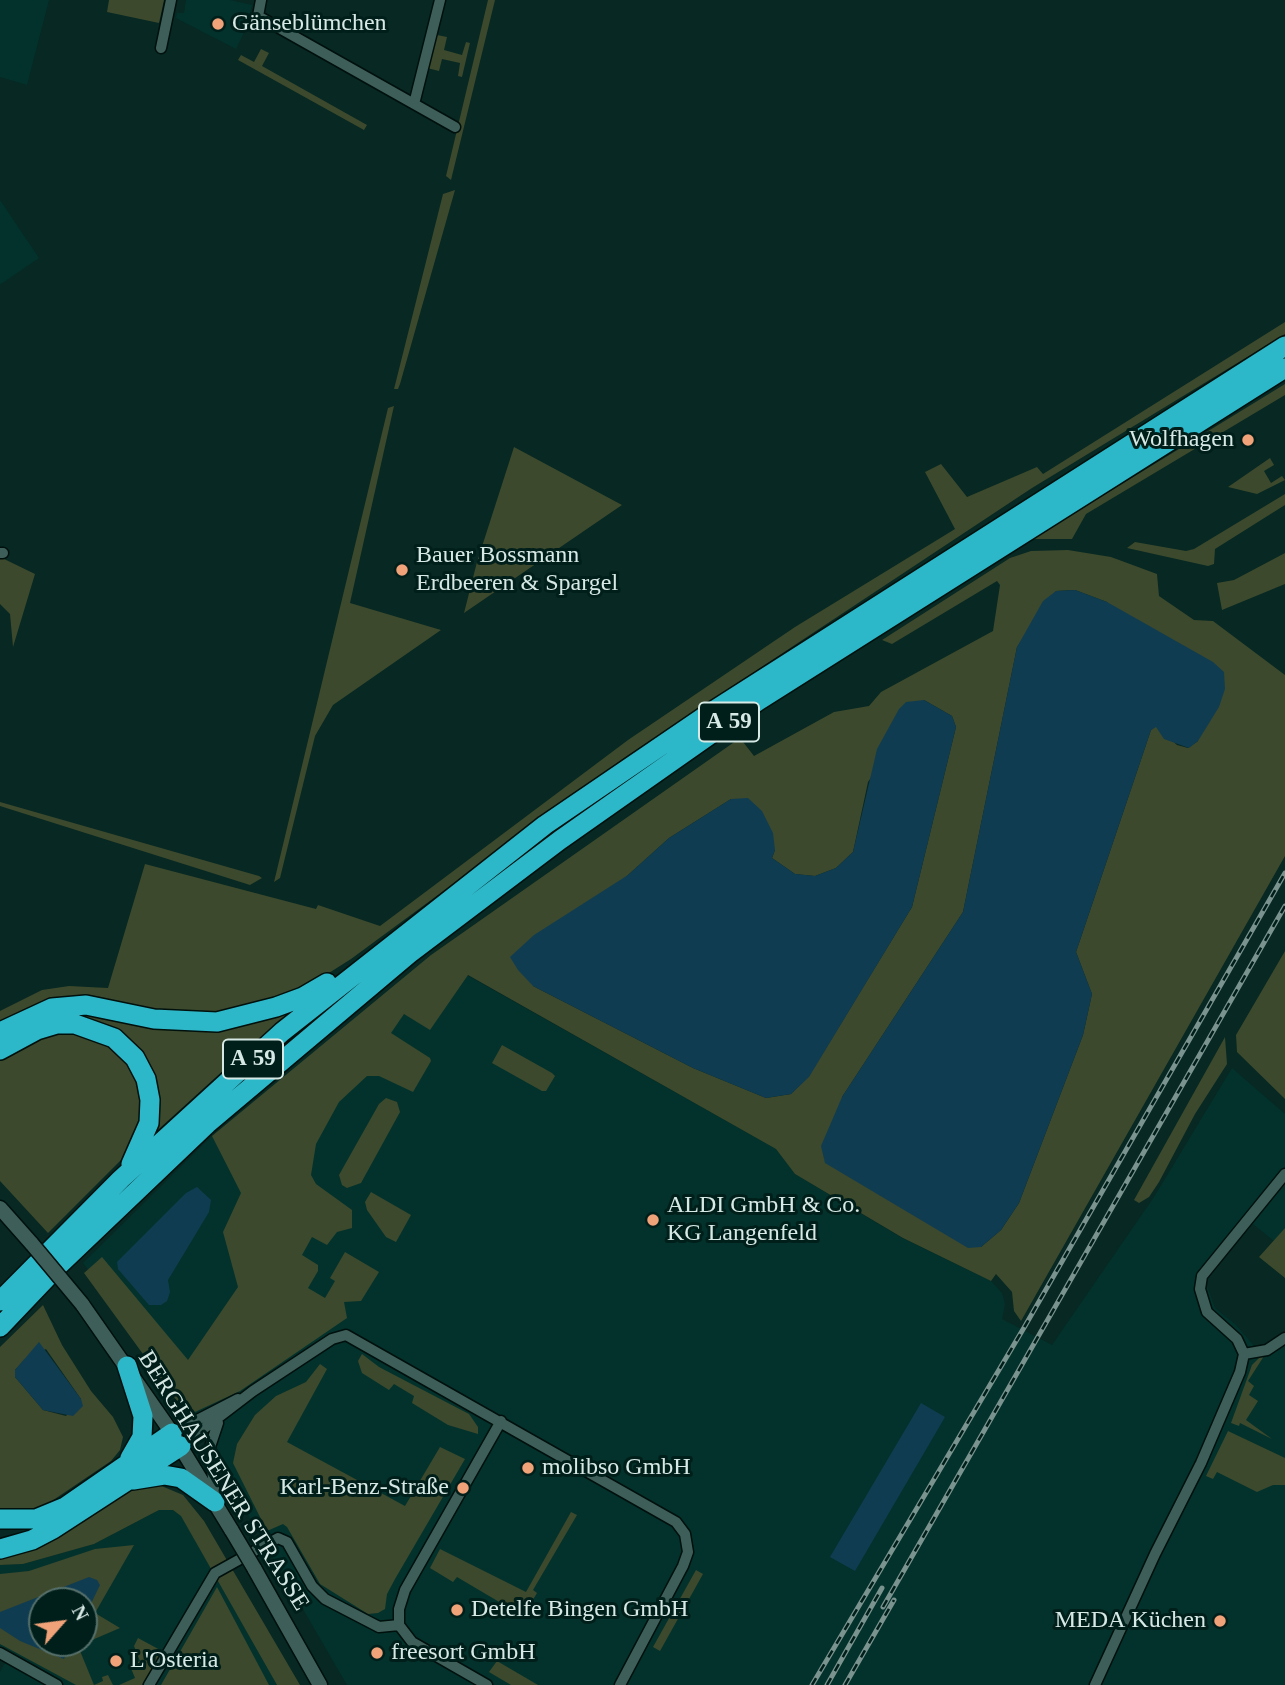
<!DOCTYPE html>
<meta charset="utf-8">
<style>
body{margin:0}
#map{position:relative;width:1285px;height:1685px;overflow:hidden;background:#072823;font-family:Georgia,serif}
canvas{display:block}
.north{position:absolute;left:28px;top:1587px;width:70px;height:70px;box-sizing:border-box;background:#001f1a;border:2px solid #56706b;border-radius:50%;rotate:62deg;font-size:19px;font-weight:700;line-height:28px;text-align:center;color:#d7e9e5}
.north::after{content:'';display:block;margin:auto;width:24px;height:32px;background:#f0a278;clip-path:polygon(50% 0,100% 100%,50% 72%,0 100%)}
</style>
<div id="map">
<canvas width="1285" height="1685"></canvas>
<div class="north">N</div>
</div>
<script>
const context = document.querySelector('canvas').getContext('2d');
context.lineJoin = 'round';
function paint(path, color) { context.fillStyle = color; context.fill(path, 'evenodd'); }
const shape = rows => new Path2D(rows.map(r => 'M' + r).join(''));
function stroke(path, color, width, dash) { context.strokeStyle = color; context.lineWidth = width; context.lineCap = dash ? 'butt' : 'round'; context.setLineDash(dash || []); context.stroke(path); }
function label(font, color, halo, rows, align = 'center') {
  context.font = font + ' Georgia,serif'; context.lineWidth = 6; context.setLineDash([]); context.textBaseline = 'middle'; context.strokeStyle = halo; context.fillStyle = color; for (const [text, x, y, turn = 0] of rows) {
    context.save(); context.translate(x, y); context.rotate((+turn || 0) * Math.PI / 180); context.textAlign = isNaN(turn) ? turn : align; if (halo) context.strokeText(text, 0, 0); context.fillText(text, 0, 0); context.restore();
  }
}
paint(shape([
 [0,0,49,0,27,85,0,77],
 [186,0,230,0,252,5,247,26,236,49,176,18,177,13,184,13],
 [0,200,39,258,1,284,0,283],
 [431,955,776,1149,795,1174,902,1238,991,1281,1002,1293,1005,1304,1002,1319,1052,1345,1154,1197,1232,1068,1285,1114,1285,1228,1274,1241,1253,1224,1209,1275,1207,1286,1215,1308,1236,1325,1254,1346,1272,1343,1285,1333,1285,1685,347,1685,156,1356,83,1263,212,1136],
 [159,1510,173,1510,181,1515,277,1685,0,1685,0,1672,5,1663,0,1659,0,1565,23,1564,94,1544],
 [42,1601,84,1601,84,1643,42,1643]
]), '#03322c');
paint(shape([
 [109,0,164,0,159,23,107,12],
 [488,0,495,0,451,180,446,176],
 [437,35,447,37,444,50,462,55,466,42,470,43,462,77,458,76,460,63,442,59,439,71,427,68,434,36],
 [261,49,269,53,262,66,367,125,364,130,238,60,241,55,254,62],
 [455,190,400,384,398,389,394,389,443,194],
 [1285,322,1285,334,1032,488,624,758,351,959,310,985,247,1007,215,1012,156,1011,54,998,0,1021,0,1011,42,990,69,986,108,988,145,864,316,909,318,905,380,926,628,740,795,627,955,529,925,472,941,464,967,497,1037,467,1043,474],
 [1285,384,1285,395,1086,514,1072,539,1032,539],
 [394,406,350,603,441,630,333,705,315,736,280,878,274,882,388,408],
 [514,447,622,505,464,613,477,562],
 [1270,458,1274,465,1264,471,1271,483,1282,476,1285,480,1257,494,1228,487],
 [1285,494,1285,505,1215,549,1214,564,1208,566,1127,548,1135,542,1186,551,1194,549],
 [1068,550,1111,557,1157,574,1159,596,1194,620,1213,621,1285,675,1285,856,1021,1321,1014,1311,1012,1292,996,1274,991,1281,903,1238,795,1174,776,1149,468,975,430,1030,404,1014,391,1033,430,1058,431,1061,413,1092,379,1076,367,1076,339,1102,316,1144,311,1175,316,1184,352,1210,352,1228,337,1232,327,1245,312,1237,302,1255,318,1265,318,1271,308,1288,325,1298,335,1281,330,1278,345,1252,379,1272,361,1301,344,1302,347,1318,240,1391,195,1412,180,1405,84,1273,102,1257,188,1360,238,1287,223,1232,241,1193,212,1136,431,955,740,738,754,756,834,712,869,706,881,692,993,631,1000,585,997,581,892,644,882,640,1010,558,1031,551],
 [1075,590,1107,602,1198,741,1188,748,1177,745,1156,726,1151,730,1076,952,1092,994,1083,1035,1019,1203,1001,1230,981,1247,842,1097,963,912,1017,647,1056,591],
 [924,700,952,716,956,727,912,907,809,1076,791,1094,766,1098,693,1068,533,986,628,875,669,838,731,799,775,850,772,858,795,874,815,876,836,868,853,852,868,782],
 [1285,553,1285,584,1222,610,1217,583,1234,580],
 [0,557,35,574,13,647,10,614,0,604],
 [0,802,259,876,262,878,250,885,0,806],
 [1285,951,1285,1099,1237,1052,1236,1035],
 [305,1002,248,1048,150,1137,133,1046,68,1010,171,1026],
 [62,1030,98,1034,135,1068,143,1116,127,1154,48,1233,0,1181,0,1058],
 [1225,1037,1227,1064,1195,1114,1159,1182,1149,1197,1139,1203,1134,1200],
 [502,1045,552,1073,555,1076,546,1091,542,1091,492,1063],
 [386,1098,397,1102,400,1112,361,1183,347,1188,342,1185,339,1175,379,1104],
 [371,1192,411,1215,396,1242,386,1237,367,1210,365,1202],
 [1285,1228,1285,1278,1259,1257],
 [43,1305,62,1345,91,1391,113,1417,123,1437,120,1450,111,1461,46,1505,26,1513,0,1510,0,1347],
 [46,1349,81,1399,66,1416,43,1410,15,1377,15,1370,24,1360],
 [362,1354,379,1367,469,1414,478,1427,478,1434,448,1425,412,1403,414,1396,394,1384,389,1390,362,1373,358,1361],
 [1261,1356,1264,1356,1248,1381,1254,1386,1249,1395,1258,1401,1246,1420,1272,1439,1240,1423,1239,1426,1231,1423,1252,1365],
 [320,1364,327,1369,287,1442,405,1506,440,1447,465,1459,395,1579,387,1594,385,1609,378,1613,368,1614,320,1584,287,1527,283,1524,267,1531,233,1463,237,1444,255,1415,276,1396,306,1382],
 [1228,1431,1285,1458,1285,1485,1273,1485,1257,1492,1217,1472,1213,1479,1206,1476],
 [152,1482,183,1495,204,1521,300,1685,277,1685,181,1516,173,1510,159,1510,94,1544,23,1564,0,1565,0,1553,121,1491],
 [571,1512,577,1515,533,1590,537,1593,523,1616,457,1577,453,1582,430,1568,440,1549,526,1592],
 [134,1545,95,1613,120,1628,78,1646,94,1685,103,1681,102,1677,108,1675,113,1685,76,1685,0,1644,0,1574,29,1571,95,1549],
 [42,1601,84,1601,84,1643,42,1643],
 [696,1570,703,1574,660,1651,653,1647],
 [217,1587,269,1685,161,1685],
 [138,1638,162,1651,142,1685,119,1685,135,1678,130,1666,140,1661,134,1646],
 [497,1661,538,1685,511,1685,489,1672]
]), '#3c492c');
paint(shape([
 [1075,590,1107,602,1213,662,1224,672,1225,689,1219,707,1198,741,1189,748,1164,739,1156,727,1151,730,1076,952,1092,994,1083,1035,1019,1203,1001,1230,981,1247,968,1248,825,1163,821,1146,842,1097,963,912,1017,647,1043,601,1056,591],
 [924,700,952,716,956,727,912,907,809,1077,791,1094,766,1098,693,1068,533,986,518,970,510,957,534,935,628,875,669,838,731,799,748,798,762,811,773,833,775,850,772,858,795,874,815,876,836,868,853,852,877,749,899,709,906,702],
 [197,1187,211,1200,209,1212,168,1280,170,1292,167,1301,161,1305,149,1305,118,1269,117,1262,186,1193],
 [39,1342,81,1399,83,1406,73,1416,43,1410,15,1377,15,1370],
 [921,1403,945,1417,855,1571,830,1557],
 [89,1577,97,1580,100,1585,84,1618,84,1601,42,1601,42,1643,72,1643,64,1659,20,1641,0,1628,0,1612]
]), '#103c51');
const street = shape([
 [261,0,258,16,455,127],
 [161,48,171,0],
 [414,104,440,0],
 [0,553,3,553],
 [1244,1354,1267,1350,1285,1338],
 [172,1433,238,1399],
 [181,1446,253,1391,332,1339,346,1335,676,1522,685,1534,688,1552,683,1566,620,1685],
 [215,1499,210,1447,218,1423],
 [0,1653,57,1685],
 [149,1685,215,1573,278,1538,287,1542,312,1586,325,1599,379,1627,399,1625],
 [487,1685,412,1642,399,1625,399,1609,405,1590,501,1421],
 [1095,1685,1155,1554,1201,1463,1240,1372,1244,1354,1237,1339,1207,1312,1200,1289,1202,1276,1285,1174]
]);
const secondary = shape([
 [0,1208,32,1244],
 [82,1304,172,1433,232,1531],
 [254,1568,320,1685]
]);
const highway = shape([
 [0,1032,52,1008,86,1005,154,1019,217,1022,276,1007,303,997,327,983],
 [0,1050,37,1030,57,1024,75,1024,114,1038,135,1058,146,1079,150,1100,149,1123,131,1164],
 [0,1301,121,1179,282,1032,545,825,702,718,1285,346],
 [0,1327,58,1266,207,1124,409,954,560,840,758,701,1285,368],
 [127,1366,143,1416,142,1437,130,1458],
 [133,1480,164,1475,181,1478,215,1502],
 [0,1519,36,1519,65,1507,172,1433],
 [0,1549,32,1540,53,1529,181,1446]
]);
stroke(street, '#00100d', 13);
stroke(secondary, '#00100d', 17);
stroke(highway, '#00100d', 22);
stroke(street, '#3e5f59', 10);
stroke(secondary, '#3e5f59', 14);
stroke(highway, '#2db8ca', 19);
const rail = shape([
 [883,1607,1285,906],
 [812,1685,1025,1326,1285,873],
 [827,1685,882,1588],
 [845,1685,894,1600]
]);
stroke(rail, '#7b938f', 5);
stroke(rail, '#001f1a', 2.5, [8]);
const secondaryBridge = shape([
 [32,1244,82,1304],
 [232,1531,254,1568]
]);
stroke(secondaryBridge, '#00100d', 17, []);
stroke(secondaryBridge, '#3e5f59', 14);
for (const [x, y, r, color] of [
 [218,24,7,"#f0a278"],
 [1248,440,7,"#f0a278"],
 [402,570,7,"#f0a278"],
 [653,1220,7,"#f0a278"],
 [528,1468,7,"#f0a278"],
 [463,1488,7,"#f0a278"],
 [457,1610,7,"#f0a278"],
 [1220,1621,7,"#f0a278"],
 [377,1653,7,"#f0a278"],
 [116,1661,7,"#f0a278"]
]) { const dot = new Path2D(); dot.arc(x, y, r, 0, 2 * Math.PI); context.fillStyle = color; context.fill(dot); stroke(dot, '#001f1a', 2.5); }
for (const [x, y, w] of [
 [729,722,60],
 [253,1059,60]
]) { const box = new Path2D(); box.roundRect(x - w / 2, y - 19.5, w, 39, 5); context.fillStyle = '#001f1a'; context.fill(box); stroke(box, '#d7e9e5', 2); }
label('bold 23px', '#d7e9e5', null, [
 ["A 59",729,722],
 ["A 59",253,1059]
]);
label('24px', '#d7e9e5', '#001f1a', [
 ["Gänseblümchen",232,24],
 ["Wolfhagen",1234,440,"right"],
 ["Bauer Bossmann",416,556],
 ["Erdbeeren & Spargel",416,584],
 ["ALDI GmbH & Co.",667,1206],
 ["KG Langenfeld",667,1234],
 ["molibso GmbH",542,1468],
 ["Karl-Benz-Straße",449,1488,"right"],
 ["Detelfe Bingen GmbH",471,1610],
 ["MEDA Küchen",1206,1621,"right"],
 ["freesort GmbH",391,1653],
 ["L'Osteria",130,1661]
], 'left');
label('24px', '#d7e9e5', '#001f1a', [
 ["BERGHAUSENER STRASSE",223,1481,58]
]);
</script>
